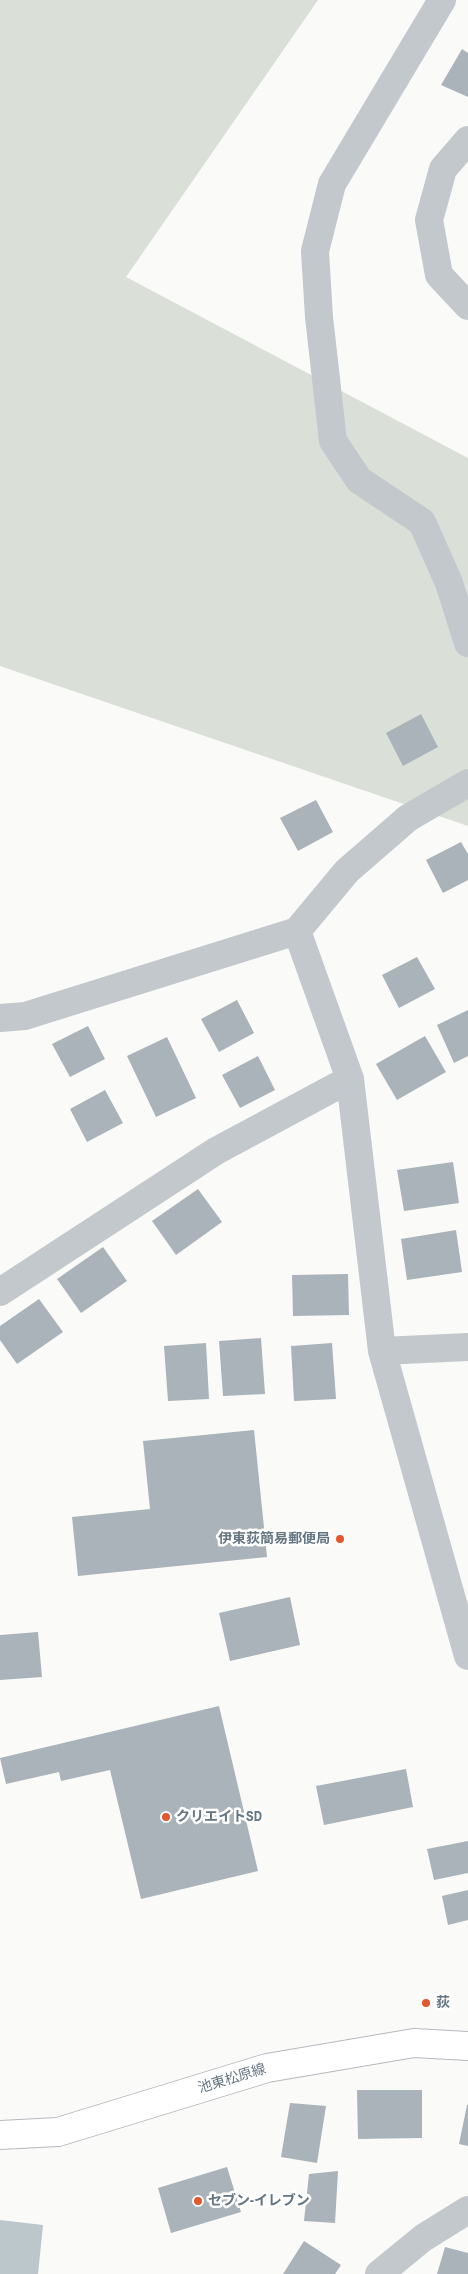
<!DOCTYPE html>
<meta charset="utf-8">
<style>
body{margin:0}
canvas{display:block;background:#fafaf8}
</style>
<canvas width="468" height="2274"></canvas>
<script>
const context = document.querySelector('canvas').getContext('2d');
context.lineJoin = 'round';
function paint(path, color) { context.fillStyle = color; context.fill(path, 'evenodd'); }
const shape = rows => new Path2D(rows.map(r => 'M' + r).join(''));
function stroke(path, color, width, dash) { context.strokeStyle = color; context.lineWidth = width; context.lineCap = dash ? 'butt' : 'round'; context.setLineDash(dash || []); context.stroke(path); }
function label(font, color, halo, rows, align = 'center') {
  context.font = font + ' "Archivo Narrow","Noto Sans JP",sans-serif'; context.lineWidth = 5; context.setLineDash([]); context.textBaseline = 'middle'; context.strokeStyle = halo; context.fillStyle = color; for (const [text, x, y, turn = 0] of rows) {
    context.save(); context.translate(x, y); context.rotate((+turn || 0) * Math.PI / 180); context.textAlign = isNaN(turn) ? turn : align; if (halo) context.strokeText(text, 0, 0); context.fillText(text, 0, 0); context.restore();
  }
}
paint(shape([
 [0,0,318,0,126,277,468,458,468,826,0,666]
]), '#dadfd7');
paint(shape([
 [0,2220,43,2225,38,2274,0,2274]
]), '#bbc7cb');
paint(shape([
 [462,49,468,53,468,97,441,85],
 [421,714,438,747,403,766,386,733],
 [316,800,333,832,298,851,280,818],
 [461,842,468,854,468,880,443,893,426,860],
 [417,957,435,989,399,1008,382,975],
 [237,1000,254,1033,219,1052,201,1019],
 [468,1010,468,1056,454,1063,437,1025],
 [88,1026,105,1059,70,1077,52,1044],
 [425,1036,446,1072,397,1100,376,1064],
 [167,1037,196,1098,156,1117,127,1056],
 [258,1056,275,1090,240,1108,222,1075],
 [105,1090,123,1123,87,1142,70,1109],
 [453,1162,459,1203,404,1211,397,1170],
 [198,1189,222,1222,176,1255,152,1221],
 [456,1230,462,1272,407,1280,401,1239],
 [103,1247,127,1281,81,1313,57,1279],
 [348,1274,349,1315,293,1316,292,1275],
 [39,1299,63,1332,17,1364,0,1340,0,1326],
 [261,1338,265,1394,223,1396,219,1341],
 [206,1343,209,1399,168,1401,164,1346],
 [332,1343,336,1399,294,1401,291,1346],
 [254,1430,267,1557,78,1576,72,1517,150,1509,143,1441],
 [290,1597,300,1645,230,1661,219,1613],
 [38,1632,42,1677,0,1680,0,1635],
 [219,1706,258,1871,141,1899,110,1770,61,1781,59,1772,6,1784,0,1758],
 [406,1769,413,1807,324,1825,316,1786],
 [468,1841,468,1873,434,1880,427,1849],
 [468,1890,468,1920,448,1925,442,1896],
 [357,2090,422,2090,422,2138,358,2139],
 [290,2103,326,2106,317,2163,281,2157],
 [467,2105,468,2105,468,2146,459,2144],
 [227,2167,241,2212,171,2233,158,2188],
 [338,2171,335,2223,304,2221,309,2174],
 [304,2241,341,2265,335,2274,283,2274],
 [445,2247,468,2253,468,2274,437,2274]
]), '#aab3b9');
const major = shape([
 [0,2135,58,2132,267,2068,414,2043,468,2046]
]);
stroke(major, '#b5babe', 30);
stroke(shape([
 [442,0,332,184,315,251,319,317,333,441,359,480,422,522,449,583,468,643],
 [468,140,443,169,429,220,439,275,468,306],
 [297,931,350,1079,382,1351,468,1656],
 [0,1018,25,1016,297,931,347,871,408,818,468,783],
 [0,1292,216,1151,350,1079],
 [382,1351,468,1347],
 [379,2274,423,2238,468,2210]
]), '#c3c8cc', 28);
stroke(major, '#fff', 28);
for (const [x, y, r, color] of [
 [340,1539,5,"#e4572e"],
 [166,1817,5,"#e4572e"],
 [426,2003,5,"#e4572e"],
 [198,2201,5,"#e4572e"]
]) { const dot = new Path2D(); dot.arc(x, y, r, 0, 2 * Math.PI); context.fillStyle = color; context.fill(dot); stroke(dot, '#fff', 2); }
label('bold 14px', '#657683', '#fff', [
 ["伊東荻簡易郵便局",330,1539,"right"],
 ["クリエイトSD",176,1817],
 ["荻",436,2003],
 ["セブン-イレブン",208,2201]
], 'left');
label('14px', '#657683', '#fff', [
 ["池東松原線",232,2079,-17]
]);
</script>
